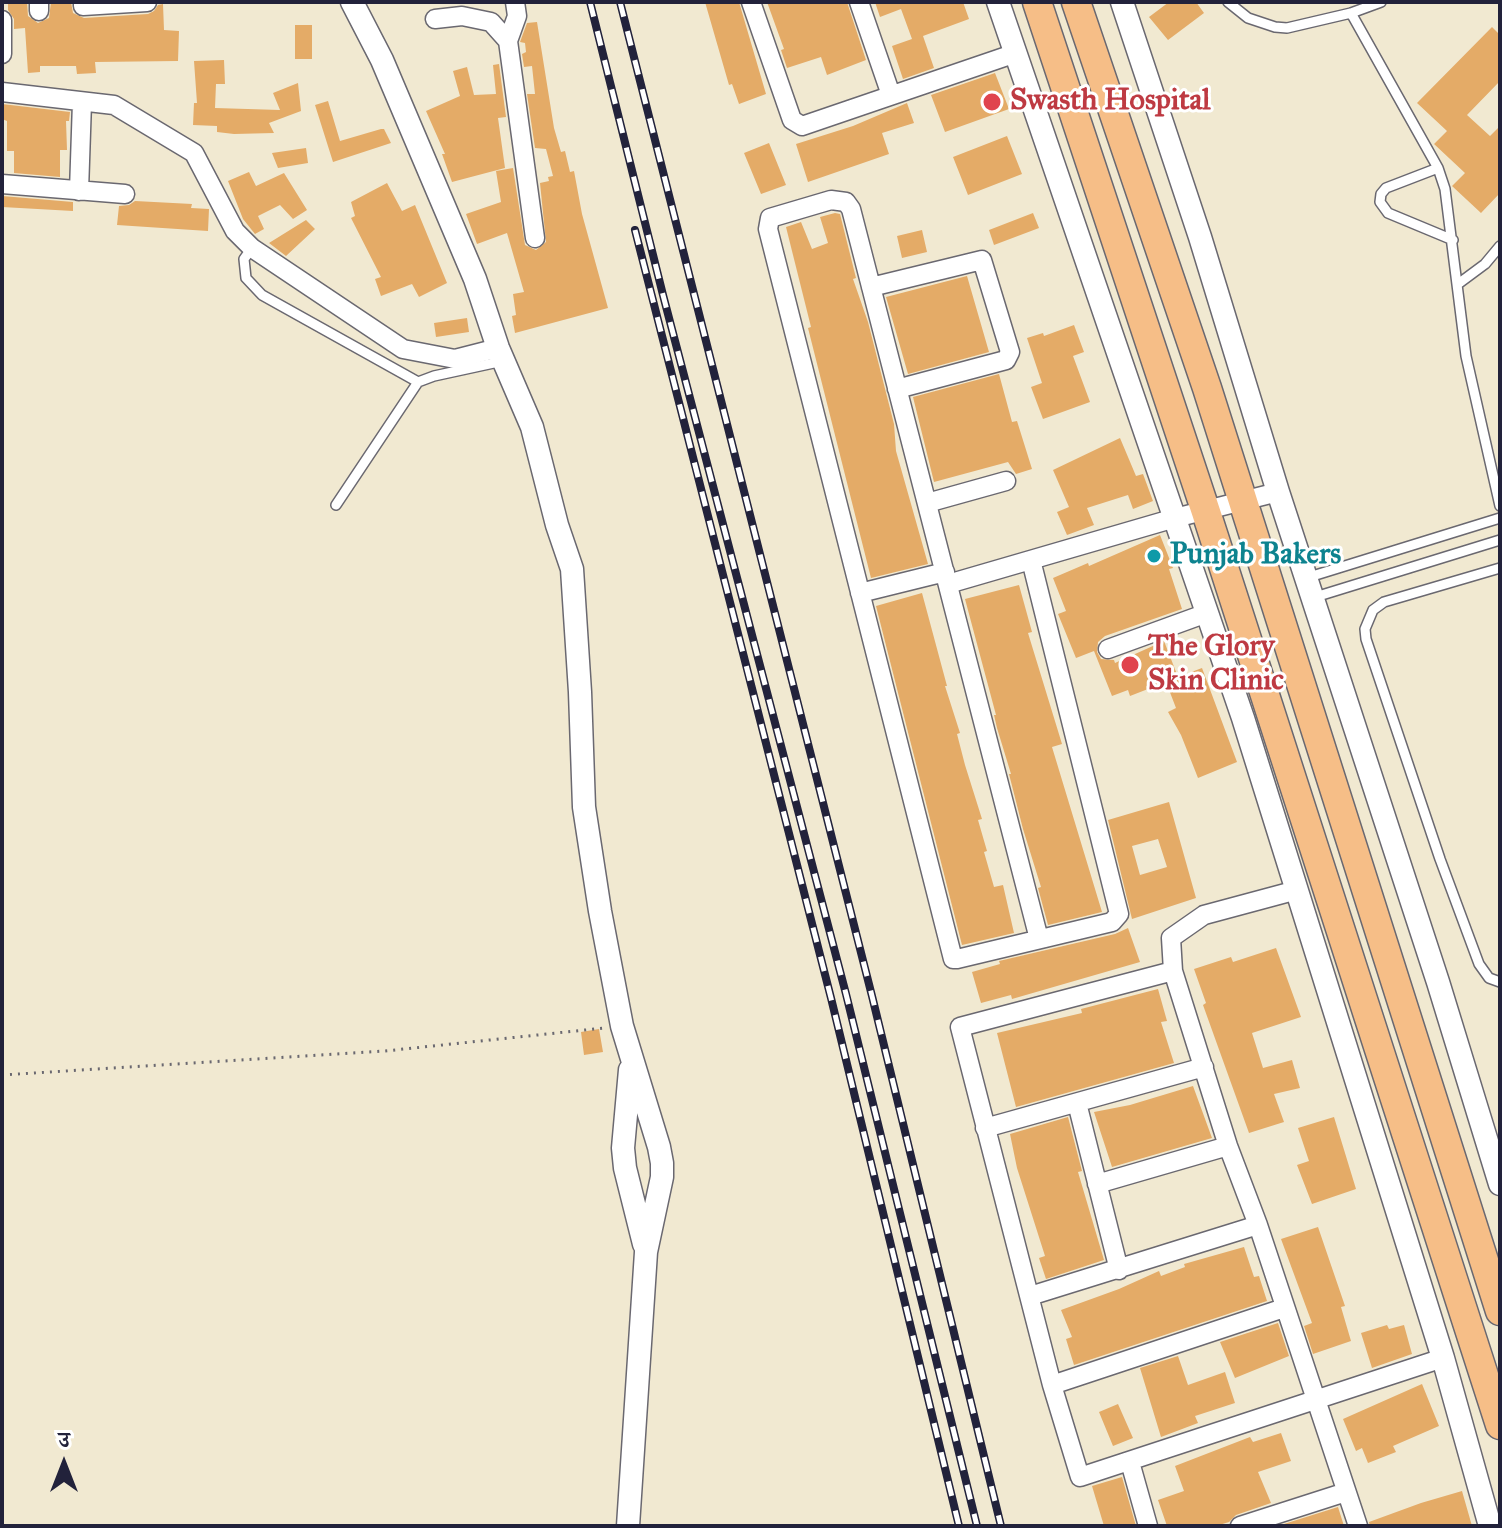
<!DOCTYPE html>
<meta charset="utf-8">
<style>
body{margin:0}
#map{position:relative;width:1502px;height:1528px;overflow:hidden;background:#f1e9d1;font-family:"IM FELL Great Primer","Noto Serif Devanagari",serif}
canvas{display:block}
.frame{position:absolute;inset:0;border:4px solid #22223b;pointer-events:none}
.north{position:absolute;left:24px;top:1424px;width:80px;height:80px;-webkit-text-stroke:6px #fff;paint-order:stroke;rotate:0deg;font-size:22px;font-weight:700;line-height:32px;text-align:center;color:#22223b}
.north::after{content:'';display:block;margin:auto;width:28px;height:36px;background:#22223b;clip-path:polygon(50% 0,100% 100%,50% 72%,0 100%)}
</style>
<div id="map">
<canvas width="1502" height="1528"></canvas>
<div class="frame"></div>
<div class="north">उ</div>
</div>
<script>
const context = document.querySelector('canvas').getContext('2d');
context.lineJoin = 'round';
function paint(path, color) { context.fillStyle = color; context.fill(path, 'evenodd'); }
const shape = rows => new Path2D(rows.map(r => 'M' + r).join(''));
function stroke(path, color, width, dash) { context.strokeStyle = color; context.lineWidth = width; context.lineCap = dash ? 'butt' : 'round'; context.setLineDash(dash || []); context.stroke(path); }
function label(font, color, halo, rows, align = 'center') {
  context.font = font + ' "IM FELL Great Primer",serif'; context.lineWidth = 6; context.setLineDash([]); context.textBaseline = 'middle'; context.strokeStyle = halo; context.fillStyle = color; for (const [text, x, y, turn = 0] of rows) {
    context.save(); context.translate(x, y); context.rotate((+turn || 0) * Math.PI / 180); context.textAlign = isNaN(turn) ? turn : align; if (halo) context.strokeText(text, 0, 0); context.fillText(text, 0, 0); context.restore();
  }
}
paint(shape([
 [8,2,27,2,28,16,38,23,49,18,51,2,71,2,73,13,84,18,148,14,154,11,158,5,163,4,164,30,179,31,178,61,95,62,96,73,77,74,76,66,40,66,40,72,28,73,25,28,14,29,14,19,8,10],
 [705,2,739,2,766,94,739,104,732,84,729,85],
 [767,2,847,2,866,60,827,75,821,57,787,68,781,50,784,49],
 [875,2,963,2,969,19,923,36,934,68,903,79,892,46,912,39,901,9,880,17],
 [1169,2,1196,2,1204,13,1168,40,1149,17],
 [537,22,554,128,561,152,565,151,570,172,574,171,582,214,608,308,515,333,512,316,516,315,513,294,524,292,507,233,477,244,466,214,501,202,496,171,513,168,525,245,536,250,546,242,540,183,549,181,548,177,553,176,546,149,535,148,527,94,535,94,532,66,524,67,522,54,526,52,525,43,520,42,527,23],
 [295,25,312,25,312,59,295,59],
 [1492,27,1500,35,1500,81,1467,115,1490,136,1500,126,1500,193,1481,213,1452,186,1465,173,1434,144,1447,131,1417,103],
 [224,60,225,84,216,84,215,108,280,110,273,93,298,83,301,111,269,123,274,133,234,134,217,132,217,126,193,125,194,103,197,103,194,61],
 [499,64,506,117,498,118,505,168,452,182,442,154,445,154,426,111,460,96,453,71,467,67,474,95,496,94,493,65],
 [995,73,1009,109,945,132,931,95],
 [328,101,340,141,381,129,384,129,391,143,333,162,315,105],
 [907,103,914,123,882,133,889,154,808,182,796,144,853,126],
 [2,104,70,112,69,121,66,121,67,150,60,150,60,177,14,173,14,151,7,151,7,121,2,119],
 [1007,136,1022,174,968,195,953,157],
 [769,143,786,185,761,194,744,153],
 [306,148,308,163,278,168,272,153],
 [249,172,256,186,284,173,307,210,293,219,280,205,258,216,264,229,255,234,243,219,228,181],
 [387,183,402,211,415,205,447,283,419,297,412,284,381,296,375,279,381,277,351,218,355,216,351,202],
 [2,196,73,202,73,211,2,207],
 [135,201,192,204,191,208,209,209,208,231,117,225,119,206,129,205],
 [835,213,840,214,856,278,853,279,868,322,894,424,896,451,928,564,871,578,808,328,811,327,786,227,801,222,812,249,828,243,820,217],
 [1033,213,1039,228,994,245,989,230],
 [306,220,315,229,286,256,269,243],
 [922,230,927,252,902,258,897,236],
 [967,276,989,352,908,374,886,297],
 [467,318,469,332,436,337,434,323],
 [1074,325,1084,352,1073,356,1090,402,1043,419,1031,387,1042,383,1027,338,1043,333,1044,336],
 [999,374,1012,422,1017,421,1032,469,1016,474,1008,462,934,482,913,397],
 [1120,438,1136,476,1143,474,1153,501,1133,509,1128,495,1087,508,1094,525,1067,535,1057,512,1069,507,1053,470],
 [1160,535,1173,568,1169,569,1182,609,1105,636,1098,642,1097,652,1101,659,1114,660,1115,663,1164,641,1178,677,1202,668,1237,762,1198,778,1181,735,1168,712,1176,708,1166,682,1130,696,1128,690,1112,696,1094,651,1076,658,1058,614,1066,611,1053,578,1088,563,1089,566],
 [1019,585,1032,632,1028,633,1062,744,1052,747,1102,912,1048,925,1038,888,1041,887,1023,829,1009,774,1011,774,997,728,994,715,996,715,965,599],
 [922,593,947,686,945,686,960,733,957,734,965,765,982,819,978,820,987,851,984,852,994,887,1003,885,1014,933,962,945,876,606],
 [1169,802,1196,898,1132,919,1108,820],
 [1158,839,1167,867,1140,875,1132,846],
 [1128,928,1140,962,1012,999,1011,995,981,1003,972,972,1000,964,999,961,1115,934],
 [1276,948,1301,1017,1252,1033,1263,1068,1292,1060,1300,1088,1274,1094,1284,1122,1249,1133,1203,1005,1206,1003,1194,969,1231,957,1233,962],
 [1158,989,1167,1021,1161,1022,1174,1063,1016,1107,997,1033,1082,1013,1081,1009],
 [599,1029,603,1052,584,1055,581,1032],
 [1193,1086,1212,1138,1112,1167,1094,1112,1130,1105],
 [1068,1117,1082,1171,1078,1172,1104,1260,1046,1279,1039,1258,1045,1256,1017,1168,1010,1134],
 [1334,1117,1356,1189,1312,1204,1297,1165,1309,1161,1298,1128],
 [1318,1227,1345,1306,1341,1307,1351,1341,1313,1354,1304,1326,1312,1323,1281,1239],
 [1244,1247,1254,1277,1259,1276,1267,1301,1074,1365,1066,1339,1072,1337,1061,1310,1119,1289,1159,1271,1161,1276,1185,1267,1184,1264],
 [1278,1323,1289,1356,1235,1378,1220,1342],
 [1387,1325,1389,1329,1404,1325,1412,1354,1372,1368,1361,1333],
 [1178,1356,1188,1385,1225,1372,1235,1403,1195,1416,1198,1423,1161,1437,1140,1368],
 [1422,1384,1439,1426,1393,1446,1396,1452,1368,1463,1362,1448,1356,1451,1343,1419],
 [1118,1404,1133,1438,1113,1446,1099,1412],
 [1281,1433,1291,1461,1258,1472,1271,1503,1236,1515,1229,1522,1216,1526,1167,1526,1158,1500,1184,1491,1175,1466,1250,1437,1253,1442],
 [1122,1477,1136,1526,1104,1526,1092,1486],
 [1462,1491,1472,1526,1370,1526,1369,1522,1421,1503],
 [1338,1507,1344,1526,1284,1526,1284,1524]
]), '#e4ab67');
const service = shape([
 [1228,2,1248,18,1275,27,1287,28,1351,13,1381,2],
 [1351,13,1438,168,1445,189,1466,356,1500,506],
 [1438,168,1386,188,1381,194,1380,202,1388,213,1453,240],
 [252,248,244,259,246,278,262,295,418,382],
 [1458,284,1485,264,1500,246],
 [336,505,418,382,434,376,503,361],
 [1500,568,1384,602,1373,610,1365,629,1366,639,1440,859,1479,964,1489,978,1500,982],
 [1306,578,1500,518],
 [1312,598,1500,540]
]);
const minor = shape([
 [39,2,39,11],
 [83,2,83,6,147,2],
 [515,2,517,16,508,41,535,238],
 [751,2,792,120,802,126,1016,53],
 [859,2,891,95],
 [435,19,462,16,491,22,508,41],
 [2,20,2,54],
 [2,92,114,105,194,153,235,231,252,248,403,349,455,359,498,348],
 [2,184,125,194],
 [79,191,82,102],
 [871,287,982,260,1010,352,1006,360,897,389],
 [927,503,1006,481],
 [1031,560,1119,914,1112,922,957,959,953,959,768,229,770,218,831,200,846,202,851,209,1039,939],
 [948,584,1175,518,1278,492],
 [860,593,945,572],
 [1108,649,1207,613],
 [1297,890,1204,915,1171,938,1173,971,1228,1146,1258,1225,1358,1526],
 [1173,971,960,1027,1052,1385,1080,1477,1443,1358],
 [1077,1103,1119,1270],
 [985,1128,1204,1067],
 [1097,1184,1228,1146],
 [1030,1296,1258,1225],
 [1052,1385,1284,1308],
 [1130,1462,1148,1526],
 [1240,1526,1346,1492]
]);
const tertiary = shape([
 [352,2,382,60,475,279,498,348,532,427,557,525,572,569,580,692,584,807,600,911,622,1026,659,1147,662,1163,662,1177,646,1252,628,1526],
 [998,2,1243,718,1443,1358,1490,1526],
 [1122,2,1200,237,1278,492,1438,982,1500,1184],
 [630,1070,623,1148,625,1168,644,1244]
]);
const primary = shape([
 [1037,2,1206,512,1500,1425],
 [1076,2,1207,388,1500,1311]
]);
stroke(service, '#6a6870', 12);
stroke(minor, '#6a6870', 21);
stroke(tertiary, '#6a6870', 25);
stroke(primary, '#6a6870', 31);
stroke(shape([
 [2,1075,385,1051,604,1028]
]), '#6a6870', 3, [2, 6]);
stroke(service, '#fff', 9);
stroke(minor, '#fff', 18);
stroke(tertiary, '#fff', 22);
stroke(primary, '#f6be87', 28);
const rail = shape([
 [590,2,663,295,846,994,977,1526],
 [620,2,872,996,1001,1526],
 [635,230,831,998,959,1526]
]);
stroke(rail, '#22223b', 8);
stroke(rail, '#fff', 5, [15]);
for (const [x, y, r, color] of [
 [992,102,10,"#e0444e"],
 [1154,556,8,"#0f9aa8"],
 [1130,665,10,"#e0444e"]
]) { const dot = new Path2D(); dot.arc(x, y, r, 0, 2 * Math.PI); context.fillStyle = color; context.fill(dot); stroke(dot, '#fff', 3); }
label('bold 30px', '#be3a42', '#fff', [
 ["Swasth Hospital",1010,102],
 ["The Glory",1148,648],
 ["Skin Clinic",1148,682]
], 'left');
label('bold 30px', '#0d838f', '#fff', [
 ["Punjab Bakers",1170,556]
], 'left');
</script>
